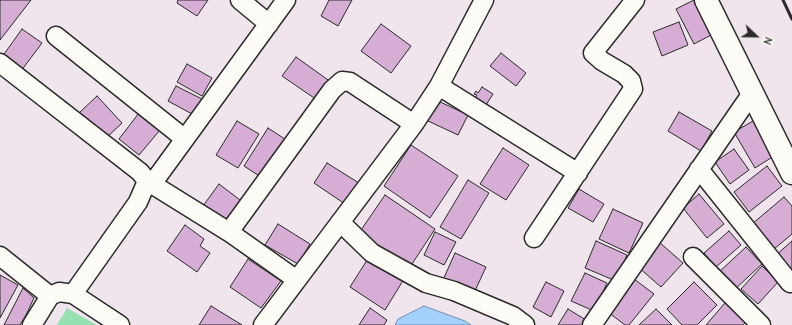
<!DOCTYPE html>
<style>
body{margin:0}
#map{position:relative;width:792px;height:325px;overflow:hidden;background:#f1e5ed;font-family:"Comic Neue",sans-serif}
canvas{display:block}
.north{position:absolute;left:736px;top:16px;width:40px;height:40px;-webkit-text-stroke:3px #fdfcf7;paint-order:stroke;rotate:112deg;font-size:11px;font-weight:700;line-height:16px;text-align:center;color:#2b2b2b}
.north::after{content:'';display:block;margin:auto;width:14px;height:18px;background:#2b2b2b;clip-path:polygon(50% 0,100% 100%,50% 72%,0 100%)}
</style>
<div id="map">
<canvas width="792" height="325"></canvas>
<div class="north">N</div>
</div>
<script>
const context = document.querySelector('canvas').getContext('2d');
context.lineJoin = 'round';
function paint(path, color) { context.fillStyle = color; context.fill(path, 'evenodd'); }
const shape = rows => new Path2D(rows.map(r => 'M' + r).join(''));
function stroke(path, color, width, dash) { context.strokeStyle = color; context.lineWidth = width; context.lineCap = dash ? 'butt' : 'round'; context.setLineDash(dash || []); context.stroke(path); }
paint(shape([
 [67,308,97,325,57,325]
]), '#97e0af');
const water = shape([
 [424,306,465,321,471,325,395,325,398,319,424,306]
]);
paint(water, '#a4d1ff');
stroke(water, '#748faa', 1);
const building = shape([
 [0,0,31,0,0,40,0,0],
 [178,0,208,0,197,16,177,3,178,0],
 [329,0,352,0,338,26,321,16,329,0],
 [694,0,695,0,713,34,694,44,676,9,694,0],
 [679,22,688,45,662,56,653,32,679,22],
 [381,24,411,46,391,73,361,51,381,24],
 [22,29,42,43,21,71,2,57,22,29],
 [501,53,526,73,516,86,490,66,501,53],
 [296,57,331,82,317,100,282,76,296,57],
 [187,64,212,78,202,96,177,82,187,64],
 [176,86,202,99,194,115,168,101,176,86],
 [482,87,493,94,484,108,473,102,477,95,474,94,476,91,478,93,482,87],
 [97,96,122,123,103,141,78,114,97,96],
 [436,100,468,115,458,135,426,120,436,100],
 [679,112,712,131,701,151,668,131,679,112],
 [139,113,160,130,139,155,119,139,139,113],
 [237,121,259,134,238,168,216,155,237,121],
 [753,121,774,156,755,168,734,132,753,121],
 [268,128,288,141,264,179,244,166,268,128],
 [411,145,458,176,430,218,384,186,411,145],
 [503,148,529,165,506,200,480,184,503,148],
 [734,149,749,170,730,184,715,162,734,149],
 [327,163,359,183,345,204,314,183,327,163],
 [767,166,782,186,749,212,734,192,767,166],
 [468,180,489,193,461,239,440,227,468,180],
 [219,184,244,203,228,225,203,206,219,184],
 [579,189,604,204,593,222,568,208,579,189],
 [699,194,724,224,707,238,683,208,699,194],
 [385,195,435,229,410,267,359,233,385,195],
 [784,197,792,206,792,234,774,249,752,224,784,197],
 [613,209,643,223,629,253,599,239,613,209],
 [278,224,310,244,298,264,265,245,278,224],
 [185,225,204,239,200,246,210,253,197,272,167,251,185,225],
 [729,231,741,245,716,267,704,253,729,231],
 [435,232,456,242,444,265,424,255,435,232],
 [596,241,627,255,616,281,585,268,596,241],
 [792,241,792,273,767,263,792,241],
 [659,242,683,263,661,287,637,266,659,242],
 [746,247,762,264,734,290,718,273,746,247],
 [455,253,486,267,474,293,443,280,455,253],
 [369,257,404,279,385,310,350,287,369,257],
 [248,259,281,281,261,308,230,287,248,259],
 [762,266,778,282,758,304,741,289,762,266],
 [585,273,607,283,594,311,571,301,585,273],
 [0,275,18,285,0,318,0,275],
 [630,276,654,294,629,325,625,325,604,309,630,276],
 [546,282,564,291,551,317,533,307,546,282],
 [694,282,717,305,697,325,682,325,667,309,694,282],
 [23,288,34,298,27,313,20,325,4,325,23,288],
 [725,303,746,322,743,325,706,325,725,303],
 [211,306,242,325,199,325,211,306],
 [370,308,387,320,384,325,359,325,370,308],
 [568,309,586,320,582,325,558,325,568,309],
 [656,309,672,325,639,325,656,309]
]);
paint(building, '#d6aed5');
stroke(building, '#2b2b2b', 1);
const street = shape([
 [240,0,269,24],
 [56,36,185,139],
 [0,63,140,172,147,181,138,202,73,294],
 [439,86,578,173],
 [699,169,790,283],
 [147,181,229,232,297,280],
 [152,184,286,0],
 [340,222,372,253,426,283,454,291,513,316,525,325],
 [229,232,332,90,342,81,350,82,414,124],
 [534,238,633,89,631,81,624,74,602,61,593,53,635,0],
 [0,256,50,296,59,292,73,294,120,325],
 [693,257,761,325],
 [32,325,50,296],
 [263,325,414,124,439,86,484,0],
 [592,325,752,93]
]);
const secondary = shape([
 [706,0,792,173]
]);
stroke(street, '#2b2b2b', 21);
stroke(secondary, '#2b2b2b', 25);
stroke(street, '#fdfcf7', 18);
stroke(secondary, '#fdfcf7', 22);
stroke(shape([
 [783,0,792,19]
]), '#2b2b2b', 3);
</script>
